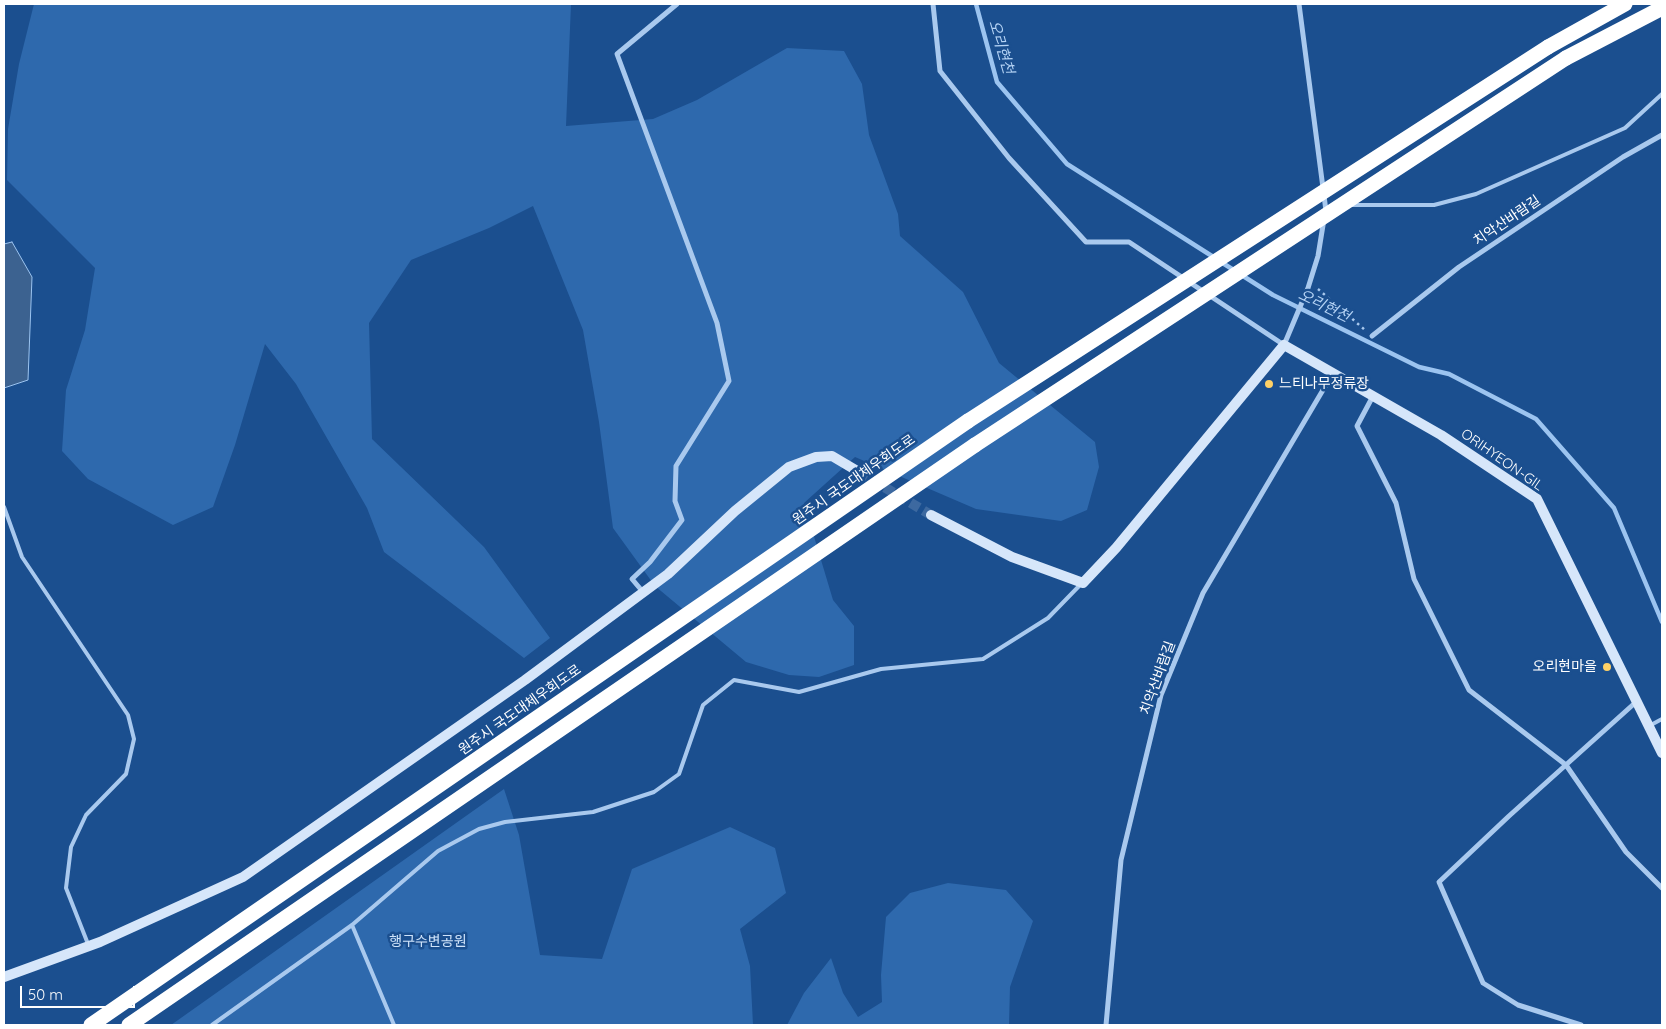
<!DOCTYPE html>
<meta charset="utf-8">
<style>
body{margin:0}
#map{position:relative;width:1666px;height:1029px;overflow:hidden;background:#1b4f8f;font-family:Quicksand,sans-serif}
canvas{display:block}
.frame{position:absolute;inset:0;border:5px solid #fff;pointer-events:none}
.scale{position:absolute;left:20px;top:986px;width:115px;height:22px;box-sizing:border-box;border:2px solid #fff;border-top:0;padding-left:6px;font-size:15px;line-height:18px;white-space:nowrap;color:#fff;-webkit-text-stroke:4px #1b4f8f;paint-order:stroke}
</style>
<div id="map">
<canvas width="1666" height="1029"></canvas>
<div class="frame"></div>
<div class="scale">50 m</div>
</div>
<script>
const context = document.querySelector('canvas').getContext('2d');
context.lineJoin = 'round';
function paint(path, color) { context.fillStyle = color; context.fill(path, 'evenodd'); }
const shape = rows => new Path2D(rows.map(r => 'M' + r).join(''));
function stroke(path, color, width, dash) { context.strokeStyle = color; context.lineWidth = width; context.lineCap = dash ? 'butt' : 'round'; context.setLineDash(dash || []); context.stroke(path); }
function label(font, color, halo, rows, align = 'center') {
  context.font = font + ' Quicksand,"Noto Sans KR",sans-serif'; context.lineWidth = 5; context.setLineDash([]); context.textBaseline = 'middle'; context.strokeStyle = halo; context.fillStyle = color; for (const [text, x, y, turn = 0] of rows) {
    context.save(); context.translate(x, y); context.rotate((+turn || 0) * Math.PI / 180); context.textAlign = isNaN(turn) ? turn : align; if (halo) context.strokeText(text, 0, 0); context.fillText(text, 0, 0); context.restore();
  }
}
paint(shape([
 [34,4,571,4,566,126,653,119,697,100,787,48,844,51,862,84,869,135,898,214,900,236,963,292,999,363,1095,442,1099,467,1087,510,1061,521,976,509,855,457,804,503,833,600,854,626,854,665,819,677,789,675,746,662,655,586,613,528,599,422,583,330,533,206,489,228,411,260,369,323,372,439,484,547,550,638,524,658,384,552,367,508,296,384,265,344,235,445,213,507,173,525,88,479,62,451,66,390,85,330,95,268,7,180,8,129,19,64],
 [504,789,519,835,540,955,602,959,632,869,730,827,775,848,786,893,740,929,750,966,753,1025,171,1025],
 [948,883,1006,890,1033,921,1010,987,1009,1025,787,1025,804,993,831,958,843,993,858,1017,882,1002,881,975,886,917,910,893]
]), '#2e69ad');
const water = shape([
 [12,242,32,277,28,380,4,388,4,244,12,242]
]);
paint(water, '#3c6290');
stroke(water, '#9cc4f0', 1);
stroke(shape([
 [976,4,997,82,1067,164,1215,258],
 [1221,262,1273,295,1419,367,1449,374,1536,419,1614,508,1662,622]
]), '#9cc4f0', 4.5);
stroke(shape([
 [859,472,931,515]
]), '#3d69a0', 10, [10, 5]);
stroke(shape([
 [1318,289,1365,330]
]), '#a9c9ee', 2.5, [2.5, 4]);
stroke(shape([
 [1352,205,1434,205,1476,194,1625,128,1662,94],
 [4,507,22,557,128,715,134,739,126,774,86,815,71,847,66,888,88,944],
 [1649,726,1662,719],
 [352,925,394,1025],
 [212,1025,352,925,438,851,479,829,505,822,593,812,654,792,679,774,703,705,734,680,799,692,881,669,983,659,1048,618,1081,584]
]), '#a9c9ee', 4);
stroke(shape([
 [933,4,940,71,1009,158,1086,242,1129,242,1284,345,1308,288,1318,256,1324,219],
 [1299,4,1326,211],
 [1372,336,1459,267,1623,157,1662,135],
 [1373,396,1357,426,1396,503,1414,579,1469,690,1566,765,1626,852,1662,888],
 [643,592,632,579,650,562,682,520,675,501,676,466,729,381,717,323,617,54,677,4],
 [1106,1025,1121,860,1161,695,1203,593,1333,373],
 [1581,1025,1518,1005,1483,983,1439,882,1509,816,1636,702]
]), '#a9c9ee', 5);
stroke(shape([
 [931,515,1012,557,1083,583,1116,548,1284,345,1441,435,1537,499,1662,753],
 [4,977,100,942,243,877,525,680,668,574,735,511,789,467,816,457,832,456,859,472]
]), '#d6e6fa', 10);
stroke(shape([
 [1548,47,1625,4],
 [1566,58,1662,8],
 [91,1025,968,421],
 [129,1025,975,445]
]), '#fff', 15);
stroke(shape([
 [968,421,1548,47],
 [975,445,1566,58]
]), '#fff', 15);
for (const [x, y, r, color] of [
 [1269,384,5,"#ffd166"],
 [1607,667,5,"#ffd166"]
]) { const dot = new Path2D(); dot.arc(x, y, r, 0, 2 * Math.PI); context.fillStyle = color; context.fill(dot); stroke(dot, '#1b4f8f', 2); }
label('14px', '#fff', '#1b4f8f', [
 ["치악산바람길",1507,221,-34],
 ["ORIHYEON-GIL",1502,460,35],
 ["원주시 국도대체우회도로",854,480,-35],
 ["치악산바람길",1158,678,-70],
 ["원주시 국도대체우회도로",520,710,-35]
]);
label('14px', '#fff', '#1b4f8f', [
 ["느티나무정류장",1279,384],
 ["오리현마을",1597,667,"right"]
], 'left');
label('14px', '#cfe3fa', '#1b4f8f', [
 ["행구수변공원",428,942]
]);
label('italic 15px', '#b5d3f5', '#1b4f8f', [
 ["오리현천",1001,47,74],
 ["오리현천",1324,306,26]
]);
</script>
